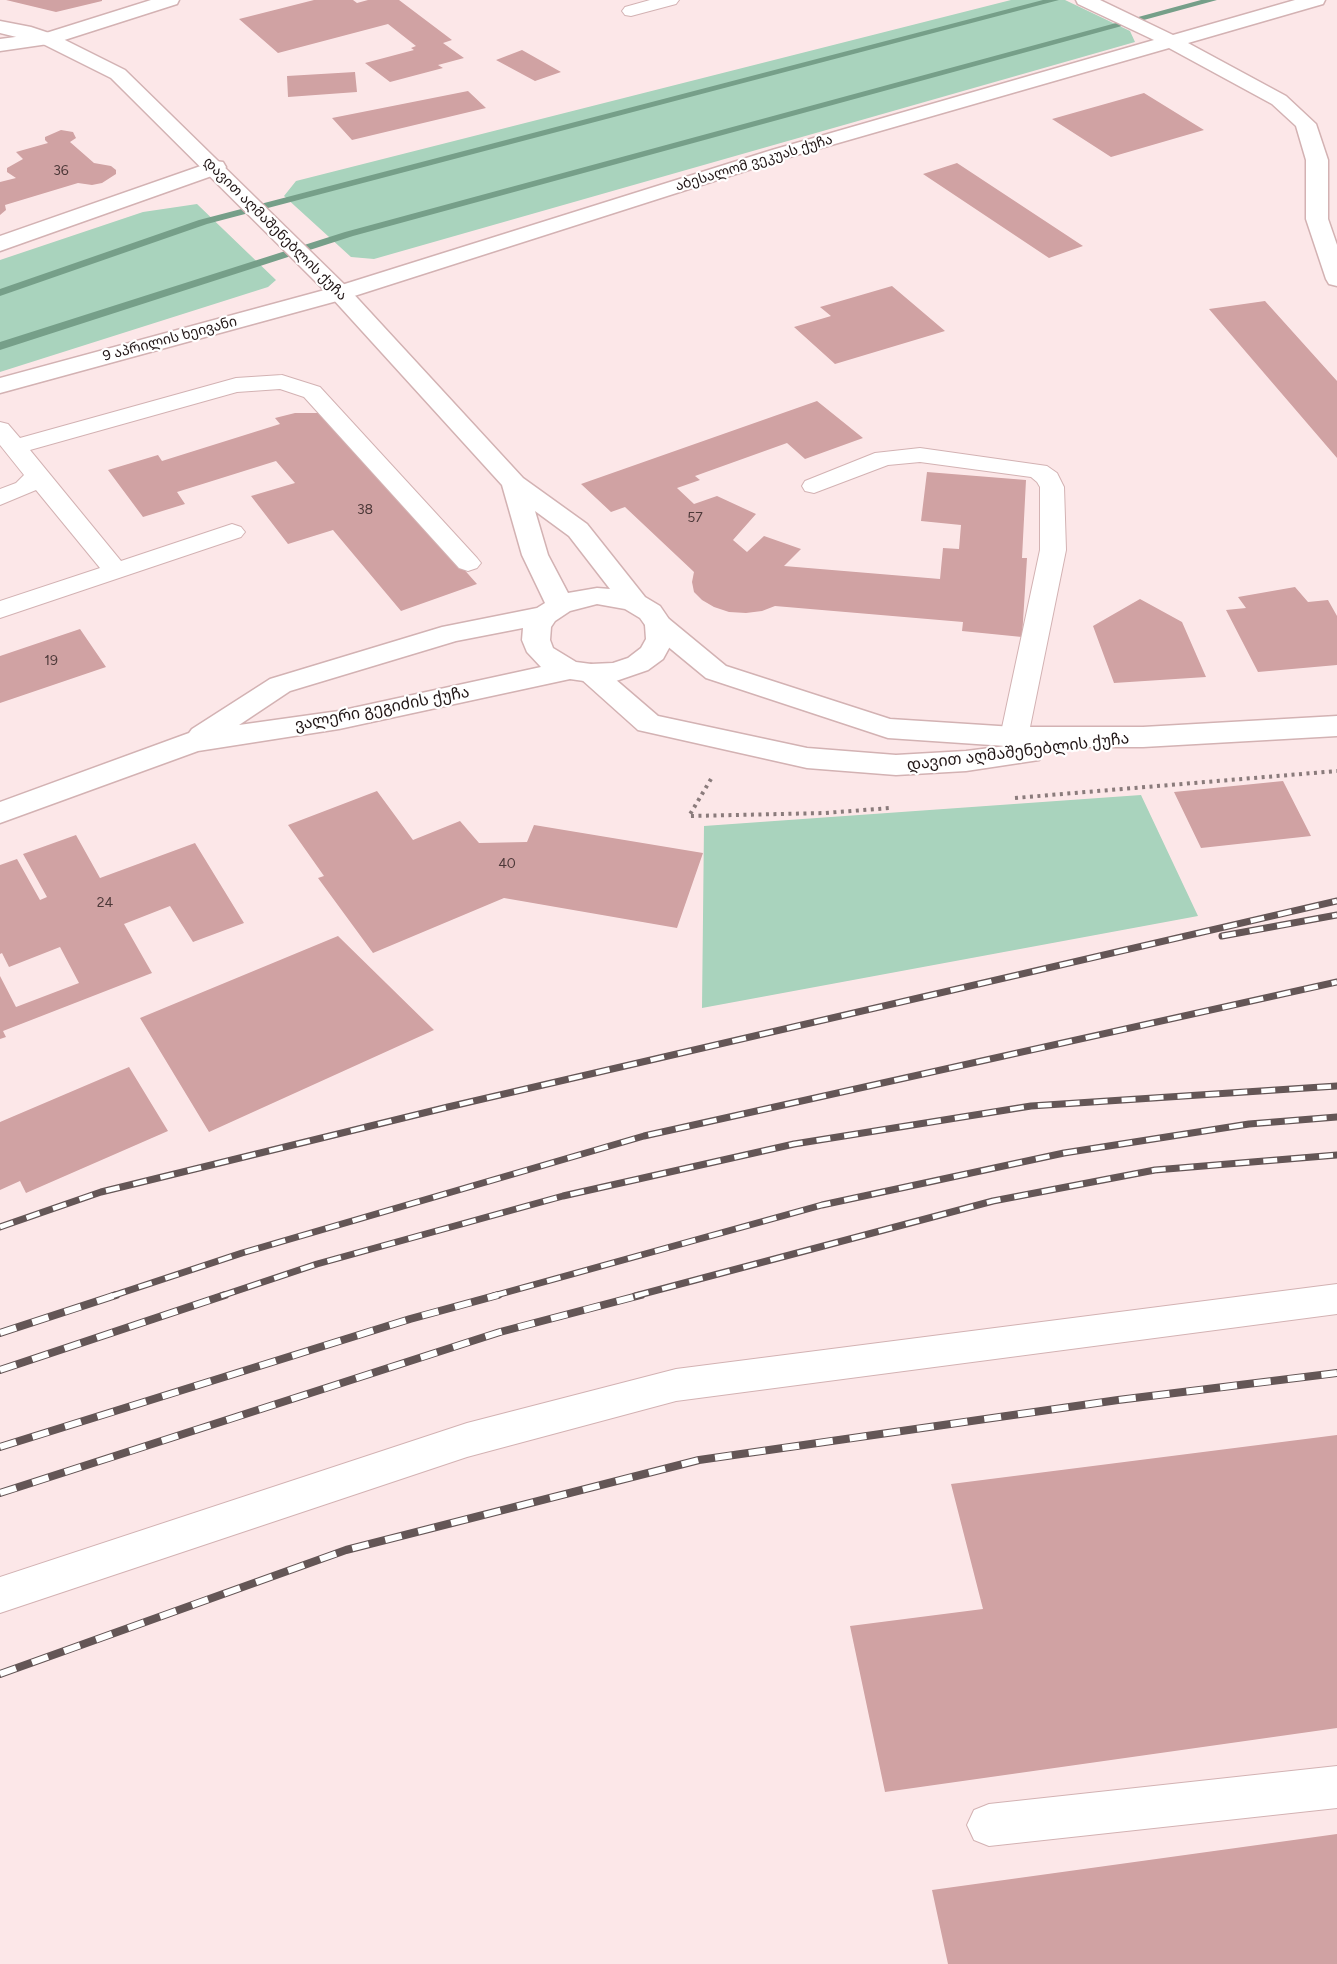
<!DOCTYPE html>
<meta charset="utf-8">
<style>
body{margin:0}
canvas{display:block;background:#fce7e8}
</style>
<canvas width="1337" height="1964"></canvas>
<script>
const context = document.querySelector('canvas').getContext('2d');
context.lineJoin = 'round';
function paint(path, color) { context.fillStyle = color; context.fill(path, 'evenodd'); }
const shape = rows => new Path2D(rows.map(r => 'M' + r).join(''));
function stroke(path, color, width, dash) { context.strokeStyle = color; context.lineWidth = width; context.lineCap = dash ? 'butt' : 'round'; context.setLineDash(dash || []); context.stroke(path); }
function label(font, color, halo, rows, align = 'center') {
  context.font = font + ' Figtree,"Noto Sans Georgian",sans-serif'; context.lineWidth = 4.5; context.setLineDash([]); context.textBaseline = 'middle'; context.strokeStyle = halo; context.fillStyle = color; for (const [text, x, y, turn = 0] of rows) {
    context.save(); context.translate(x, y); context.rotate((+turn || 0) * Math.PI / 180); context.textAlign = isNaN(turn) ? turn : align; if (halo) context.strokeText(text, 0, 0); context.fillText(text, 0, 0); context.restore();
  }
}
paint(shape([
 [1011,0,1065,0,1130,31,1135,42,374,259,351,257,284,196,296,181],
 [197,204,276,280,268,287,0,372,0,260,143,212],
 [1141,795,1198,916,702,1008,704,826]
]), '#a9d3bd');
paint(shape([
 [1043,0,1059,0,207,224,0,296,0,289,199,220,1043,0],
 [1201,0,1217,0,353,236,0,350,0,342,345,232,1201,0]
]), '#769f89');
paint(shape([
 [6,0,102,0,102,1,56,12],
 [314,0,353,0,357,3,368,0,399,0,452,40,443,43,464,58,438,65,443,68,390,82,365,63,414,50,411,48,416,46,388,24,278,53,239,19],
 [522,50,561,72,535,81,496,60],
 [355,72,357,92,288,97,287,76],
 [468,91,486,108,352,140,332,118],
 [1144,93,1204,130,1111,157,1052,119],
 [61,130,73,132,76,138,70,142,94,163,111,166,116,170,116,174,102,183,92,185,78,183,5,205,6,210,0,215,0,182,16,178,7,172,7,168,23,159,16,152,48,143,45,140,45,137],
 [957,163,1083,246,1049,258,923,174],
 [892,286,945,331,835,364,794,327,831,316,820,307],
 [1265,301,1337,381,1337,458,1209,309],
 [817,401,863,438,805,459,787,443,695,476,700,480,677,488,694,504,717,496,756,514,733,540,747,552,764,536,801,549,784,566,940,579,943,548,959,549,961,525,921,521,927,472,1026,480,1022,558,1027,558,1022,637,962,631,963,622,775,606,762,611,746,613,729,612,714,607,702,600,694,592,692,582,694,572,625,507,611,512,581,484],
 [295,413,319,413,352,443,477,584,401,611,333,530,288,544,251,496,295,483,276,461,177,492,185,504,143,517,108,470,158,455,162,461,280,424,275,418],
 [1295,587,1308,602,1328,600,1337,616,1337,665,1258,672,1226,610,1246,608,1238,597],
 [1140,599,1182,622,1206,677,1114,683,1093,626],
 [80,629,106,667,0,703,0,656],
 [1283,781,1311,836,1201,848,1174,792],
 [377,791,413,840,460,821,479,843,527,842,534,825,703,853,677,928,504,898,373,953,318,878,324,876,288,825],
 [76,835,100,878,195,843,244,923,193,942,170,906,124,924,152,973,3,1031,6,1037,0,1039,0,976,16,1007,79,983,60,947,9,967,2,953,0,954,0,865,17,859,40,900,47,897,23,854],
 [338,936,434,1030,209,1132,140,1018],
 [129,1067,168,1131,26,1193,20,1181,0,1190,0,1122],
 [1337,1435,1337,1728,885,1792,850,1626,983,1609,951,1484],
 [1337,1834,1337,1964,948,1964,932,1890]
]), '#d0a2a3');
const lane = shape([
 [650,0,679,0,676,4,631,16,625,15,622,11,625,7,650,0],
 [282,375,320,387,477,558,481,563,477,568,468,571,459,568,304,397,280,389,237,392,30,450,121,561,232,524,241,527,245,532,241,537,0,618,0,601,100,568,36,490,0,505,0,489,16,483,24,475,0,445,0,422,8,424,20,438,236,378,282,375],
 [920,448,1047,466,1057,473,1064,487,1066,550,1028,737,1024,744,1014,746,1004,744,1000,737,1040,550,1040,487,1037,482,1031,477,920,462,888,465,814,493,805,491,802,486,805,481,875,453,920,448],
 [1337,1284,1337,1314,676,1401,467,1457,0,1613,0,1577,467,1423,676,1369,1337,1284],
 [1337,1766,1337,1808,989,1846,974,1840,967,1825,974,1810,989,1804,1337,1766]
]);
const street = shape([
 [151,0,179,0,177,4,55,43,0,51,0,39,46,33,151,0],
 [1076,0,1100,0,1173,35,1295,0,1325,0,1323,4,1188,43,1286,96,1316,124,1328,160,1328,219,1337,245,1337,286,1329,284,1326,279,1306,219,1306,160,1296,126,1272,104,1169,48,786,158,348,298,0,393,0,378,332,288,772,150,1154,40,1078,4,1076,0],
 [215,161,223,162,226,167,223,172,0,251,0,236,215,161],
 [659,616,669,619,726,666,890,719,1014,727,1143,727,1337,716,1337,736,1143,747,1039,747,1043,753,1039,760,966,771,896,775,807,768,638,730,581,679,577,673,581,667,591,664,601,667,658,716,807,748,896,755,966,751,1006,746,888,738,706,678,649,631,645,625,649,619,659,616]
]);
const secondary = shape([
 [0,21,31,27,55,35,125,70,348,288,523,478,587,524,645,597,660,606,673,625,674,639,663,659,648,670,616,681,591,682,570,679,339,729,198,751,0,823,0,802,189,733,192,729,270,679,442,627,537,608,545,603,522,555,502,485,332,298,111,78,41,43,0,33,0,21],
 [535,511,569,536,610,589,597,588,568,593,548,555,535,511],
 [597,604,625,609,640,618,645,625,646,639,641,648,628,658,613,663,591,664,576,662,553,648,550,640,551,627,555,621,570,611,597,604],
 [523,628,522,640,527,652,541,667,339,711,239,725,290,691,456,641,523,628]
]);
stroke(lane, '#d3b2b3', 2);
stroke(street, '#d3b2b3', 3);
stroke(secondary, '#d3b2b3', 3);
stroke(shape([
 [711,779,689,816,825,813,890,808],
 [1015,798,1337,771]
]), '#8a7b7b', 4, [3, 4.5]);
paint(lane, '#fff');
paint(street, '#fff');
paint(secondary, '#fff');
const railFar1 = shape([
 [1222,936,1337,915],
 [0,1227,101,1192,448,1107,1337,901],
 [112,1296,242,1253,644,1136,1337,982],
 [221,1296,317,1264,563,1196,794,1144,1031,1106,1337,1086],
 [493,1296,822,1205,1064,1153,1249,1124,1337,1117],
 [635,1296,993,1201,1155,1170,1337,1155]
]);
const rail = shape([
 [0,1333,116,1295],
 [0,1370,225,1295],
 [0,1447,410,1319,498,1295],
 [0,1493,500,1332,641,1295],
 [0,1674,346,1550,699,1460,1118,1400,1337,1373]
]);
stroke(railFar1, '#645656', 7);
stroke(rail, '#645656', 8);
stroke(railFar1, '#fff', 4.5, [14]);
stroke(rail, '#fff', 6, [17]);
label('14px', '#211616', '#fff', [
 ["აბესალომ ვეკუას ქუჩა",754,163,-17],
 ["დავით აღმაშენებლის ქუჩა",275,229,45],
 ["9 აპრილის ხეივანი",170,339,-15]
]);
label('14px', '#4d3939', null, [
 ["36",61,171],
 ["38",365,510],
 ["57",695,518],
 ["19",51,661],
 ["40",507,864],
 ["24",105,903]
]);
label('16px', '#211616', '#fff', [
 ["ვალერი გეგიძის ქუჩა",382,709,-11],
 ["დავით აღმაშენებლის ქუჩა",1018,752,-7]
]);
</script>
